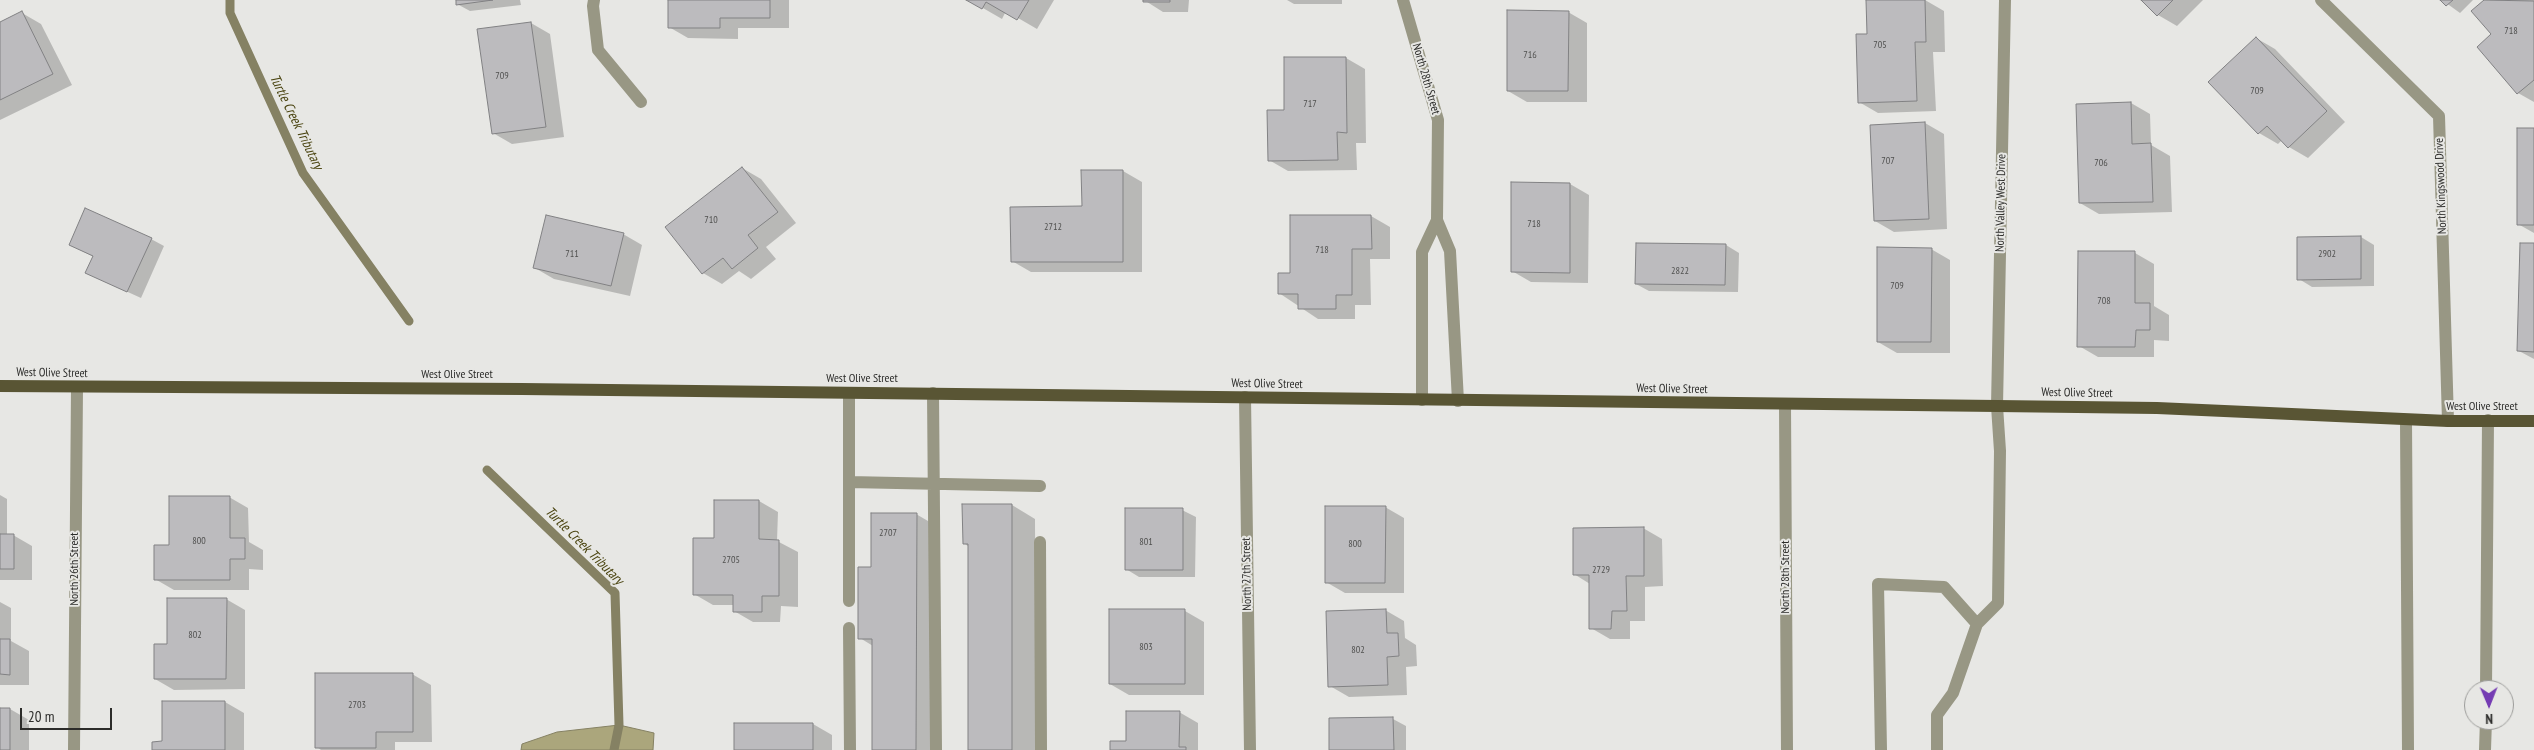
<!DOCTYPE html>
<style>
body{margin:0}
#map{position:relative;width:2534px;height:750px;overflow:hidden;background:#e7e7e4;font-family:"PT Sans Narrow",sans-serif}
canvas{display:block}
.north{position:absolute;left:2464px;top:680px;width:50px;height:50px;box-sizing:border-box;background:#e7e7e4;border:1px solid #9c9c9a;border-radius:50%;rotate:179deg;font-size:14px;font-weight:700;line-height:20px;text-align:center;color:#2c2c2a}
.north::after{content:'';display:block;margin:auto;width:18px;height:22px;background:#753cb3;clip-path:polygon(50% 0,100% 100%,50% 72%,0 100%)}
.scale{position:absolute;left:20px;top:708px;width:92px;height:22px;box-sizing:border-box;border:2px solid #2c2c2a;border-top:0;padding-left:6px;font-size:15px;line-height:18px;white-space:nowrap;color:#2c2c2a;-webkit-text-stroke:4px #e7e7e4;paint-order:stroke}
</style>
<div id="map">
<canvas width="2534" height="750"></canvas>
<div class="north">N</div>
<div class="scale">20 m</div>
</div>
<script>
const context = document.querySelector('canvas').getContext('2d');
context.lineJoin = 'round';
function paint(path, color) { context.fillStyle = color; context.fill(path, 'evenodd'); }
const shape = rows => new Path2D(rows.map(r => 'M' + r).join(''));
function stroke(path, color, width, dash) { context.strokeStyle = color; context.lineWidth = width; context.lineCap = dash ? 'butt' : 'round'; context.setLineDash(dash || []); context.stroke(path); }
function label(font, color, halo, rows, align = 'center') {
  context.font = font + ' "PT Sans Narrow",sans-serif'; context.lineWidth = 4; context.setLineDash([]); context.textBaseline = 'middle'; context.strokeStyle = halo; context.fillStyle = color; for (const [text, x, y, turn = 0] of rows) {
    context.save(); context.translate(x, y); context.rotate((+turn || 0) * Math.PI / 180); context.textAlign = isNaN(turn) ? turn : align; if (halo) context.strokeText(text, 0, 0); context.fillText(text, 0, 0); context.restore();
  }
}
const water = shape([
 [619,725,654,733,653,750,521,750,522,744,557,732,619,725]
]);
paint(water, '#aba67c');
stroke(water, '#858163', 1);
paint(shape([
 [457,0,520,0,521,5,470,11,457,4],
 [669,0,789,0,789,28,738,28,738,39,688,38,669,27],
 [969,0,1054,0,1037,29,1006,11,1002,19],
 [1144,0,1189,0,1188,12,1163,12],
 [1287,0,1342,0,1342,4,1294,4],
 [1925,0,1944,11,1945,52,1933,52,1936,111,1878,113,1859,102,1868,35],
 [2143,0,2203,0,2177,26,2158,15],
 [2442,0,2473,0,2460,13],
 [2486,0,2534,0,2534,102,2518,93,2479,47,2493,35,2473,11],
 [1568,12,1587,23,1587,102,1527,102,1508,91],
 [22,13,41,24,72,85,0,120,0,23],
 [531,23,550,34,564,137,512,144,493,133],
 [2256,38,2275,49,2345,122,2308,158,2289,147,2282,140,2278,144,2259,133,2210,82],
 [1285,58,1346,58,1365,69,1366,143,1356,143,1357,170,1288,171,1269,160,1285,111],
 [2131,103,2150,114,2151,145,2170,156,2172,212,2099,214,2080,203],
 [1925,123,1944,134,1947,229,1894,232,1875,221],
 [2534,129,2534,233,2518,224],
 [742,168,761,179,796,223,766,247,776,259,751,279,739,271,722,284,703,273,667,227],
 [1123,171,1142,182,1142,272,1031,272,1012,261,1083,207],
 [1570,184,1589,195,1588,283,1531,282,1512,271],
 [1371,216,1390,227,1390,259,1370,259,1371,305,1355,305,1355,319,1318,319,1279,293,1292,275],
 [623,234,642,245,630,296,554,279,535,268],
 [2361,237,2374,245,2374,286,2312,287,2299,279],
 [151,239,164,246,141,298,86,273,94,257,70,245],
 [2534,244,2534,359,2519,351],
 [1726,245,1739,253,1738,292,1649,291,1636,284],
 [1931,249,1950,260,1950,353,1897,353,1878,342],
 [2135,253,2154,264,2154,306,2169,315,2169,341,2154,340,2154,357,2098,357,2079,346],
 [0,495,7,499,7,535,13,535,32,546,32,580,0,580],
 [229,497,248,508,249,542,263,550,263,570,249,569,249,590,174,590,155,579,170,546],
 [759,501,778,512,777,541,798,552,798,607,781,606,780,622,753,622,734,611,734,605,713,605,694,594,715,539],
 [1012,505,1035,519,1036,750,969,750,969,547,964,543],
 [1385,507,1404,518,1404,593,1345,593,1326,582],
 [1182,510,1196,517,1195,577,1139,577,1126,569],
 [916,514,940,528,940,750,873,750,873,646,860,638,872,569],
 [1643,528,1662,539,1663,586,1645,587,1645,621,1630,621,1630,639,1610,639,1591,628,1590,584,1574,574],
 [226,599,245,610,245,689,174,690,155,679],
 [0,602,11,608,11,641,29,651,29,685,0,685],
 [1385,610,1404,621,1405,638,1416,645,1417,666,1406,667,1407,695,1349,697,1330,686],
 [1185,611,1204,622,1204,695,1129,695,1110,684],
 [412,674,431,685,432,742,395,742,395,750,321,750,317,747],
 [163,702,225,702,244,713,244,750,153,750,163,743],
 [0,709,10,709,29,720,29,750,0,750],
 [1179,712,1198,723,1198,750,1111,750],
 [1330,719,1393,719,1406,726,1406,750,1330,750],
 [813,724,832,735,832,750,735,750]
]), '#0003');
stroke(shape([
 [230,0,230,13,303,173,409,321],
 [487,470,615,593,619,725,614,750]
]), '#858163', 9);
const building = shape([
 [456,0,493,0,456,5,456,0],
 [668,0,770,0,770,18,720,18,720,28,668,28,668,0],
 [966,0,1029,0,1017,20,986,2,982,9,966,0],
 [1143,0,1170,0,1170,2,1143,2,1143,0],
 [1866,0,1925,0,1926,42,1915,42,1917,101,1858,103,1856,34,1867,34,1866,0],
 [2141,0,2173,0,2157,16,2141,0],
 [2440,0,2453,0,2446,6,2440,0],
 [2484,0,2534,1,2534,80,2517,94,2477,47,2491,34,2471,11,2484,0],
 [1507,10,1569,11,1568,91,1507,91,1507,10],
 [22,11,53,74,0,100,0,22,22,11],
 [531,22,546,127,492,134,477,29,531,22],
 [2256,37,2327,111,2288,148,2267,126,2258,134,2208,82,2256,37],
 [1284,57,1346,57,1347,133,1337,132,1338,160,1268,161,1267,110,1284,110,1284,57],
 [2131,102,2132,144,2151,143,2153,202,2079,203,2076,104,2131,102],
 [1925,122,1929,219,1874,221,1870,125,1925,122],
 [2517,128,2534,128,2534,225,2517,225,2517,128],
 [742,167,778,212,748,235,758,248,732,269,723,258,702,274,665,227,742,167],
 [1081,170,1123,170,1123,262,1011,262,1010,207,1082,206,1081,170],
 [1511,182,1570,183,1570,273,1511,272,1511,182],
 [85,208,152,238,127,292,85,273,93,256,69,245,85,208],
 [546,215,624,233,611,286,533,268,546,215],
 [1290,215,1371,215,1372,249,1352,249,1352,295,1336,295,1336,309,1298,309,1298,294,1278,294,1278,273,1290,273,1290,215],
 [2361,236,2361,279,2297,280,2297,237,2361,236],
 [1636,243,1726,244,1725,285,1635,284,1636,243],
 [2520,243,2534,243,2534,352,2517,351,2520,243],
 [1877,247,1932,248,1931,342,1877,342,1877,247],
 [2078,251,2135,251,2135,303,2150,303,2150,330,2136,330,2135,347,2077,347,2078,251],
 [169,496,230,496,230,538,245,538,245,559,230,559,230,580,154,580,154,545,169,545,169,496],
 [714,500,759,500,759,539,779,540,779,596,762,596,762,612,733,612,733,595,693,595,693,538,714,538,714,500],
 [962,504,1012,504,1012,750,968,750,968,544,963,544,962,504],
 [1325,506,1386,506,1385,583,1325,583,1325,506],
 [1125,508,1183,508,1183,570,1125,570,1125,508],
 [871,513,917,513,916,750,872,750,872,639,858,639,858,567,871,567,871,513],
 [1644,527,1644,576,1626,576,1627,611,1612,611,1611,629,1589,629,1589,575,1573,575,1573,528,1644,527],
 [0,534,14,534,14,569,0,569,0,534],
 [167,598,227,598,226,679,154,679,154,644,167,644,167,598],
 [1109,609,1185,609,1185,684,1109,684,1109,609],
 [1386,609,1387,633,1398,633,1399,656,1387,657,1388,685,1328,687,1326,611,1386,609],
 [0,639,10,639,10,675,0,674,0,639],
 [315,673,413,673,413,732,376,732,376,748,315,748,315,673],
 [162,701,225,701,225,750,152,750,152,742,162,741,162,701],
 [0,708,10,708,10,750,0,750,0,708],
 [1126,711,1180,711,1179,747,1186,747,1186,750,1110,750,1110,741,1126,741,1126,711],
 [1393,717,1394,750,1329,750,1329,718,1393,717],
 [734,723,813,723,813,750,734,750,734,723]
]);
paint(building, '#bcbbbe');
stroke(building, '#818183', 1);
stroke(shape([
 [594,0,593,6,598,50,641,102],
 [1403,0,1438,120,1437,220,1450,251,1458,401],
 [2321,0,2439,116,2448,421],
 [849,393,849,601],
 [933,393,936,750],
 [1245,397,1250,750],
 [1422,400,1422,252,1437,220],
 [1785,404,1787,750],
 [2406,420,2408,750],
 [849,482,1040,486],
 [1040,542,1041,750],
 [849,628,850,750],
 [2486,690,2488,420],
 [74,750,77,388],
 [1881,750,1878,584,1944,587,1977,624],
 [1937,750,1937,715,1953,693,1977,624,1998,603,2000,451,1997,406,2005,0],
 [2485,750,2486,720]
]), '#989784', 12);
stroke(shape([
 [0,386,522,389,1997,406,2157,408,2448,421,2534,421]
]), '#595534', 12);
label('10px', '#50504f', null, [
 ["718",2511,31],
 ["705",1880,45],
 ["716",1530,55],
 ["709",502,76],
 ["709",2257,91],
 ["717",1310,104],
 ["707",1888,161],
 ["706",2101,163],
 ["710",711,220],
 ["718",1534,224],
 ["2712",1053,227],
 ["718",1322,250],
 ["711",572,254],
 ["2902",2327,254],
 ["2822",1680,271],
 ["709",1897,286],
 ["708",2104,301],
 ["2707",888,533],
 ["800",199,541],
 ["801",1146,542],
 ["800",1355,544],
 ["2705",731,560],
 ["2729",1601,570],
 ["802",195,635],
 ["803",1146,647],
 ["802",1358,650],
 ["2703",357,705]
]);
label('12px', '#2c2c2a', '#e7e7e4', [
 ["North 28th Street",1426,79,74],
 ["North Kingswood Drive",2441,186,-92],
 ["North Valley West Drive",2001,203,-89],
 ["West Olive Street",52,373,1],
 ["West Olive Street",457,375],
 ["West Olive Street",862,379],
 ["West Olive Street",1267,384,1],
 ["West Olive Street",1672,389,1],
 ["West Olive Street",2077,393,1],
 ["West Olive Street",2482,407],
 ["North 26th Street",75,569,-90],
 ["North 27th Street",1247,574,-91],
 ["North 28th Street",1786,577,-90]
]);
label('italic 14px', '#4a4410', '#e7e7e4', [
 ["Turtle Creek Tributary",296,122,64],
 ["Turtle Creek Tributary",584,546,45]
]);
</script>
